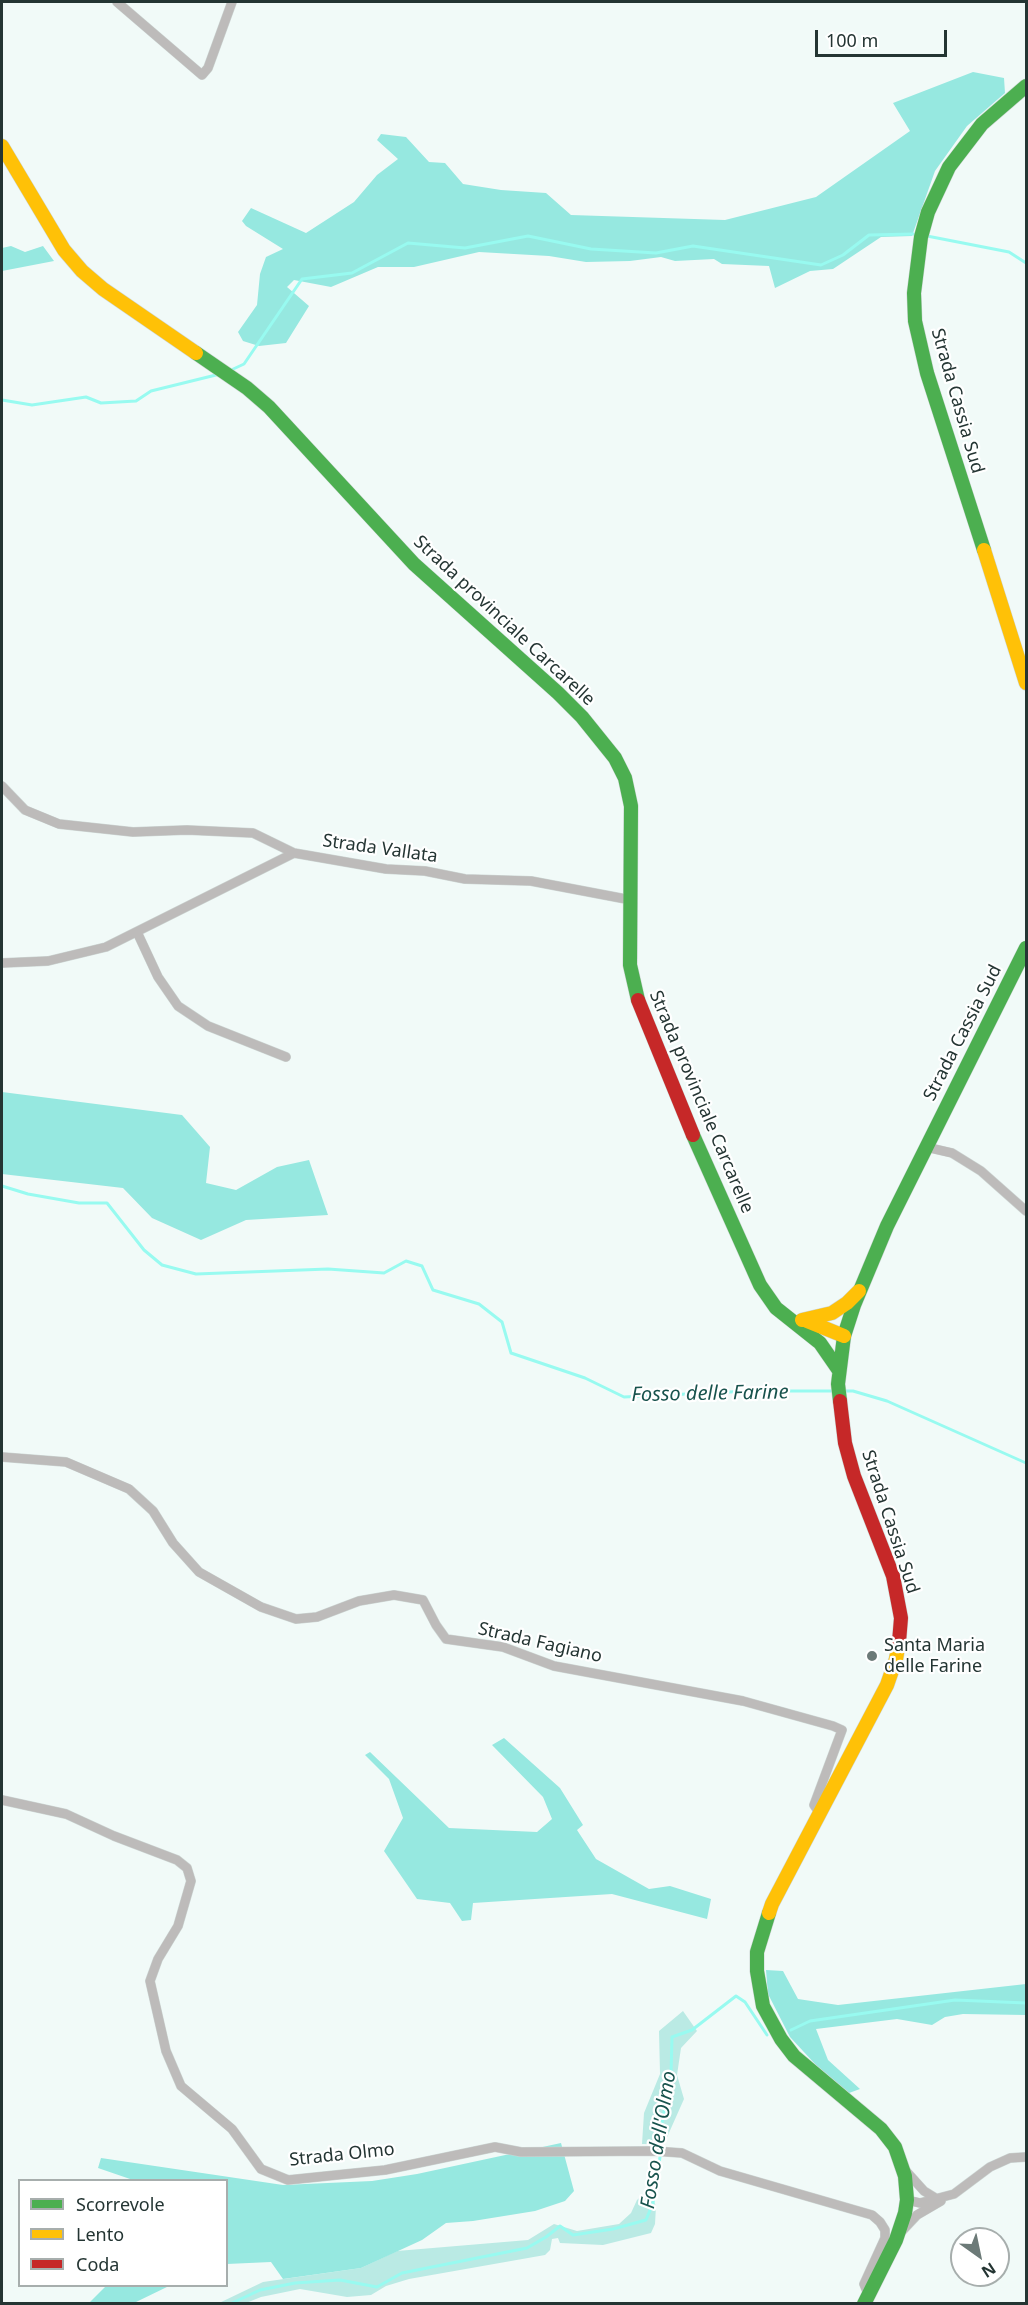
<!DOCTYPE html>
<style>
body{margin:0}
#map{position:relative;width:1028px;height:2305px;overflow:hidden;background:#f1faf8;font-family:"Noto Sans",sans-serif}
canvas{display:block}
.frame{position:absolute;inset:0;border:3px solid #243533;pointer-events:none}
.legend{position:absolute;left:18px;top:2179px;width:210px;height:108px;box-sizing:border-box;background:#fff;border:2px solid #a7aead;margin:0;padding:8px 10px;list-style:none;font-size:18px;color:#243533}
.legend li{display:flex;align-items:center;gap:12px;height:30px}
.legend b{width:30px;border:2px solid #a7aead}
.north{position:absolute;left:950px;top:2227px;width:60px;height:60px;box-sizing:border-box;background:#fff;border:2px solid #a7aead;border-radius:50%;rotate:147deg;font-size:16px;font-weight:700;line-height:24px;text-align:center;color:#243533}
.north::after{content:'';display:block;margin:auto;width:21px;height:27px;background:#6c7a78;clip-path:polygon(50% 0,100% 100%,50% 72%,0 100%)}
.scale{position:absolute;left:815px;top:30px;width:132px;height:27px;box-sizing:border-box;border:3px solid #243533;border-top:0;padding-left:8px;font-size:18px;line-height:21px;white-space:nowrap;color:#243533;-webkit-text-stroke:4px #fff;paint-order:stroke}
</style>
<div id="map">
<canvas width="1028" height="2305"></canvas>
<div class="frame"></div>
<ul class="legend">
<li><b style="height:8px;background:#4caf50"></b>Scorrevole</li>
<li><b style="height:8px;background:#ffc107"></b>Lento</li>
<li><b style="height:8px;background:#c62828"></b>Coda</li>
</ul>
<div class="north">N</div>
<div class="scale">100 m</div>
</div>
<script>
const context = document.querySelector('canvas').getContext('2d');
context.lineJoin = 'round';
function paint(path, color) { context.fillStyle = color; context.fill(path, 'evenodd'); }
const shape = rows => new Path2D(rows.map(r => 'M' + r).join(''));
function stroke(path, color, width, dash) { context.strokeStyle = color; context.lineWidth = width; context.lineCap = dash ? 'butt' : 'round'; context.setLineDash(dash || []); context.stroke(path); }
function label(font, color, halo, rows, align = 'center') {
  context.font = font + ' "Noto Sans",sans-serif'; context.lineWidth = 4.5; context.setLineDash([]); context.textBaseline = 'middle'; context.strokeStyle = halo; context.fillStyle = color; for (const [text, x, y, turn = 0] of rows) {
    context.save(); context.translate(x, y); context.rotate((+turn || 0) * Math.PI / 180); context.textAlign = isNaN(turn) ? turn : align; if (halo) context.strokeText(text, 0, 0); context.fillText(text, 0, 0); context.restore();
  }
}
paint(shape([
 [683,2011,697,2031,681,2048,677,2075,684,2099,664,2144,642,2144,644,2113,660,2074,659,2031],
 [648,2190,656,2206,655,2224,651,2233,603,2245,560,2243,558,2238,552,2239,550,2250,545,2255,409,2279,386,2286,371,2295,347,2297,300,2289,261,2297,246,2303,217,2304,263,2282,361,2268,397,2251,528,2240,554,2224,577,2231,619,2224,631,2213,637,2200]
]), '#baeae4');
paint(shape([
 [973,72,1004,78,1005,93,967,126,935,171,912,236,881,237,833,269,810,271,775,288,769,266,722,264,714,259,675,261,661,257,630,261,586,262,549,256,479,252,414,267,378,267,331,287,294,280,287,287,309,306,286,343,259,346,243,341,238,332,257,305,260,274,266,257,283,249,246,226,242,221,251,208,306,233,354,202,377,175,398,159,377,140,381,134,406,137,429,162,445,163,463,184,501,190,546,193,571,215,725,220,816,197,910,131,893,103],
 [11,246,25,252,43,246,54,261,2,271,2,248],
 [2,1092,182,1115,210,1147,206,1183,236,1190,277,1167,309,1160,328,1215,246,1220,201,1240,152,1218,123,1188,2,1174],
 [504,1738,560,1788,583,1825,577,1830,596,1859,649,1889,670,1886,711,1899,707,1919,612,1894,473,1903,471,1920,462,1921,450,1903,417,1899,384,1851,403,1818,389,1779,365,1755,370,1752,449,1828,537,1832,552,1819,543,1797,492,1745],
 [766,1970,783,1971,798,1999,838,2005,1026,1984,1026,2015,963,2014,945,2017,932,2025,897,2019,816,2029,828,2060,860,2089,849,2093,816,2065,790,2037,768,1994],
 [561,2143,574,2191,565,2201,535,2211,473,2221,446,2223,422,2240,361,2268,283,2279,271,2262,227,2264,226,2180,133,2180,98,2168,101,2158,283,2185,372,2181,417,2174],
 [106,2286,169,2286,134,2303,89,2303]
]), '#96e8e0');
stroke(shape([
 [927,236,1009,252,1026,263],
 [229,371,244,364,302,279,352,273,408,243,465,248,528,236,591,249,656,253,693,246,821,265,843,255,869,235,914,234],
 [2,400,32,405,86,397,101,403,136,401,151,391,220,374],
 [2,1186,28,1194,79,1203,107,1203,144,1250,162,1265,196,1274,328,1269,384,1273,406,1261,422,1266,433,1290,479,1304,502,1322,511,1353,585,1378,624,1397,750,1391,833,1391],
 [843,1391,853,1391,887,1401,1026,1463],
 [791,2030,810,2021,955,2000,1026,2003],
 [230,2304,260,2290,295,2283,340,2280,377,2287,402,2273,527,2248,546,2237,560,2226,573,2235,613,2229,646,2220,653,2203,660,2157,659,2139,671,2075,672,2037,692,2030,736,1996,745,2002,767,2035]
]), '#98faf0', 3);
const street = shape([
 [117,2,202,75,208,68,232,2],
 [2,786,25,810,59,824,133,832,187,830,253,833,294,853],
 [137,932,158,977,178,1006,208,1026,286,1057],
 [2,963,48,961,106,947,294,853,386,869,425,871,465,879,531,881,631,900],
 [926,1147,952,1153,981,1171,1026,1211],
 [2,1457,66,1462,129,1489,153,1511,173,1543,199,1572,261,1607,296,1619,317,1617,359,1601,394,1595,423,1600,436,1625,446,1639,503,1647,554,1666,743,1701,833,1726,842,1730,814,1805,820,1814],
 [2,1800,66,1814,114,1836,177,1860,187,1868,191,1881,178,1926,158,1959,150,1981,166,2051,181,2086,232,2129,261,2169,288,2180,385,2170,495,2147,521,2152,654,2151,682,2153,720,2171,872,2215,880,2222,885,2230,885,2238,864,2284,868,2294],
 [906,2171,924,2191,937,2199],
 [907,2200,920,2203,954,2194,990,2167,1010,2158,1026,2157],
 [902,2231,917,2215,941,2201]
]);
const fast = shape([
 [196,353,247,388,269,407,414,564,558,693,582,717,615,758,625,778,631,806,630,965,638,1000],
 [984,550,927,373,915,321,914,293,921,237,928,212,949,167,982,124,1026,86],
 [693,1135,760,1285,776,1308,820,1343,838,1369],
 [840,1401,838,1384,844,1336,854,1305,887,1226,1026,948],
 [769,1913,757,1952,757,1971,763,2006,781,2039,794,2056,881,2129,895,2147,905,2176,907,2200,905,2213,896,2240,864,2304]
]);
const slow = shape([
 [2,146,64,250,82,271,103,289,196,353],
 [984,550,1026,683],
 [802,1320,832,1313,847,1303,859,1291],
 [807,1321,844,1336],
 [769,1913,772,1904,887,1685,896,1659,899,1642]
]);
const jam = shape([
 [638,1000,693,1135],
 [840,1401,845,1443,854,1476,893,1576,901,1618,899,1642]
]);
stroke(street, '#cdd6d4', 10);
stroke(fast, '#cdd6d4', 15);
stroke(slow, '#cdd6d4', 15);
stroke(jam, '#cdd6d4', 15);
stroke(street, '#bdbbba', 9);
stroke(fast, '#4caf50', 14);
stroke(slow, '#ffc107', 14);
stroke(jam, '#c62828', 14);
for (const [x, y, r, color] of [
 [872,1656,6,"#6c7a78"]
]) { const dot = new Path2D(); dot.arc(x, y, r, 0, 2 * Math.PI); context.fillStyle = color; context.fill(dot); stroke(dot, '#fff', 2); }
label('18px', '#243533', '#fff', [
 ["Strada Cassia Sud",957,401,74],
 ["Strada provinciale Carcarelle",504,621,43],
 ["Strada Vallata",380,849,8],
 ["Strada Cassia Sud",963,1033,-63],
 ["Strada provinciale Carcarelle",701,1102,67],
 ["Strada Cassia Sud",890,1522,72],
 ["Strada Fagiano",540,1643,13],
 ["Strada Olmo",342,2155,-6]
]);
label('18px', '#243533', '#fff', [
 ["Santa Maria",884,1646],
 ["delle Farine",884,1667]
], 'left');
label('italic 20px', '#18534d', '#fff', [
 ["Fosso delle Farine",710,1394,-1],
 ["Fosso dell'Olmo",659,2140,-81]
]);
</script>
